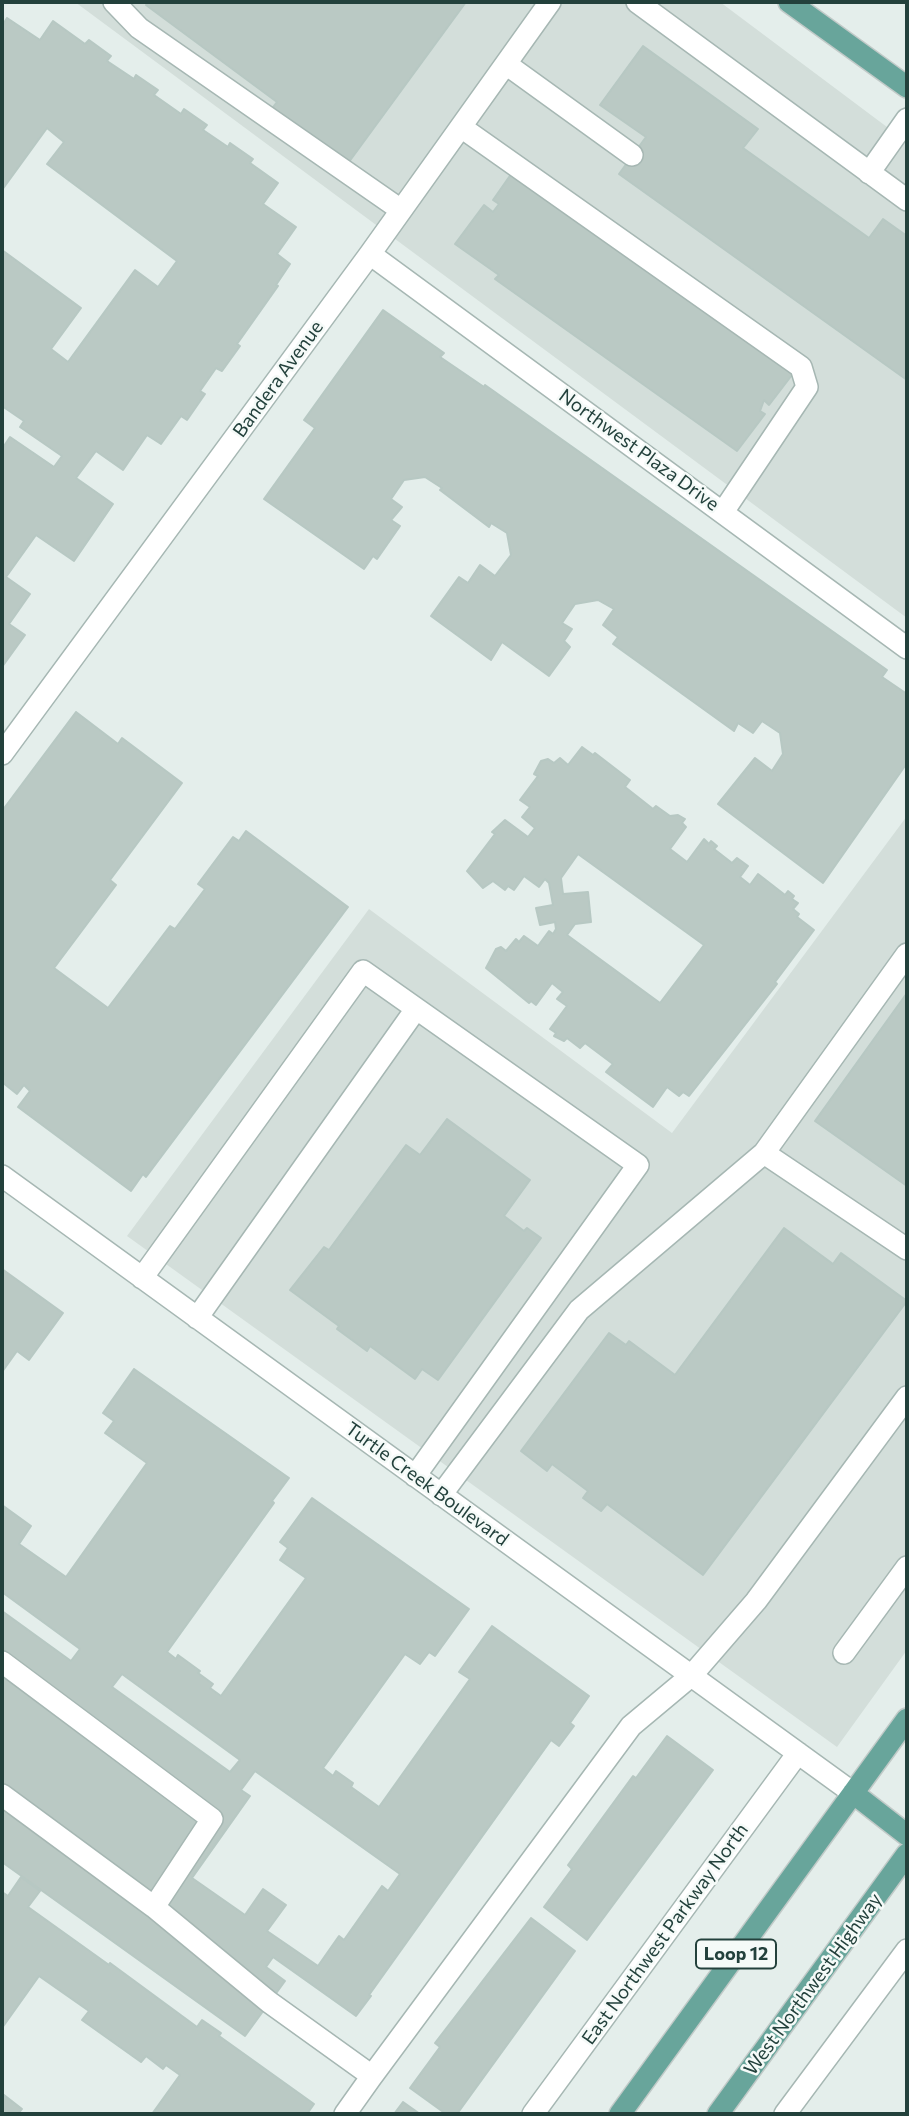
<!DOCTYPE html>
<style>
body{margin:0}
#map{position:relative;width:909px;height:2116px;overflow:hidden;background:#e4eeeb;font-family:Commissioner,sans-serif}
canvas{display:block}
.frame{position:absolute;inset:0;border:4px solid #23413c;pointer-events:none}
</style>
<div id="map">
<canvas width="909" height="2116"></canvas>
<div class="frame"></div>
</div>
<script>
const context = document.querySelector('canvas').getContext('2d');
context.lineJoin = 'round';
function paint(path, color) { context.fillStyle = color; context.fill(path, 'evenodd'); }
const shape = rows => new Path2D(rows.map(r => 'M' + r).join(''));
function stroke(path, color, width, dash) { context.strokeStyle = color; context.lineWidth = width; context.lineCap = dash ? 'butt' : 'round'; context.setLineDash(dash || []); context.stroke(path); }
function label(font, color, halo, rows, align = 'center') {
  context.font = font + ' Commissioner,sans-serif'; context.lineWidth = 5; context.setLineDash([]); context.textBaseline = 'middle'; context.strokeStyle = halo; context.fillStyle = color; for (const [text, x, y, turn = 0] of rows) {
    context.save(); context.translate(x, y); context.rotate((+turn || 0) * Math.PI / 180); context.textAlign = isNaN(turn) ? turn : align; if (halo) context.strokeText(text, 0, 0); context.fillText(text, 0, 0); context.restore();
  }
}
paint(shape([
 [75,2,720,2,907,142,907,618],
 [907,816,907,1650,837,1747,127,1236,369,909,672,1133]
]), '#d3deda');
const building = shape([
 [148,2,466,2,346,166,270,111,277,102,146,5,148,2],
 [7,18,40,40,53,21,85,44,89,40,111,56,107,61,134,79,136,75,158,90,154,95,181,114,184,109,207,125,203,130,228,147,230,143,253,159,250,163,278,183,263,204,296,227,277,254,290,264,276,285,278,286,237,344,240,346,222,371,216,368,200,391,205,394,187,420,181,416,161,444,147,435,123,470,96,451,76,478,113,504,74,561,36,535,6,577,30,594,9,624,25,635,2,667,2,449,10,437,54,467,62,456,20,427,24,421,2,406,2,250,81,308,51,349,68,362,135,270,158,287,177,261,47,164,64,142,47,128,2,190,2,26,7,18],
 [643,46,758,129,743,148,869,238,883,219,907,236,907,380,619,174,646,137,600,105,643,46],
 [514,170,795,371,769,405,764,400,760,411,765,414,737,451,495,279,499,275,455,244,484,205,493,212,499,204,493,200,514,170],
 [383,310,444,353,440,357,484,387,485,385,887,670,882,677,907,694,907,763,823,883,718,804,755,758,772,771,783,754,780,733,762,721,753,733,738,723,734,731,613,644,618,637,603,625,614,609,598,600,575,604,562,623,572,629,564,641,570,647,549,676,502,642,491,660,431,616,459,577,468,583,480,565,495,576,511,555,507,533,491,523,489,527,440,490,442,488,425,477,404,480,391,499,402,507,391,520,400,526,377,559,373,556,364,569,264,499,315,428,304,420,383,310],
 [76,712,118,744,122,738,182,783,110,880,116,885,54,968,108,1008,170,926,175,929,205,889,198,884,233,837,239,841,246,831,348,907,146,1177,143,1174,131,1191,18,1107,30,1091,24,1085,17,1094,2,1082,4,1074,2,1072,2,811,76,712],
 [582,747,593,755,595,753,630,780,625,787,653,809,656,806,670,816,678,815,685,819,682,823,686,827,670,849,687,862,704,839,709,844,711,841,717,846,714,849,732,863,737,858,748,866,740,877,750,885,758,874,785,895,788,891,794,896,792,899,798,903,793,909,799,914,797,917,814,930,775,982,777,984,689,1096,683,1092,679,1096,667,1087,653,1107,606,1072,613,1064,585,1043,580,1048,567,1038,564,1041,554,1036,556,1033,550,1029,567,1006,557,999,563,992,552,983,536,1005,531,1001,529,1003,486,968,496,949,501,947,506,951,516,939,519,942,524,936,538,946,549,931,553,934,556,929,555,922,540,925,536,908,553,905,549,883,545,879,539,887,524,876,514,890,508,886,505,890,493,881,483,888,467,871,495,834,492,832,505,820,528,837,535,828,522,817,530,807,520,800,538,776,534,774,541,761,548,759,554,763,560,758,568,765,582,747],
 [578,854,704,945,660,1003,567,935,575,924,591,922,588,892,563,894,561,878,578,854],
 [907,993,907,1186,815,1121,907,993],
 [447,1119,530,1180,504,1216,524,1231,527,1228,541,1238,438,1380,422,1369,415,1379,370,1346,367,1351,337,1329,339,1326,290,1290,324,1247,329,1250,406,1145,420,1155,447,1119],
 [784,1228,833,1264,841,1253,907,1301,703,1575,607,1504,601,1511,583,1498,588,1491,552,1464,547,1471,521,1451,609,1333,626,1345,629,1341,675,1375,784,1228],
 [2,1269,63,1313,29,1360,17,1351,2,1372,2,1269],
 [134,1369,289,1478,272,1501,274,1503,167,1652,176,1659,178,1655,200,1671,198,1673,213,1684,210,1688,221,1696,306,1578,280,1560,288,1548,280,1542,312,1498,469,1609,435,1656,429,1652,420,1664,405,1654,323,1768,333,1776,336,1771,353,1783,351,1787,379,1807,470,1679,459,1672,492,1626,589,1696,570,1723,574,1726,559,1746,551,1740,369,1995,371,1996,356,2016,273,1957,266,1967,285,1981,245,2036,2,1862,2,1611,71,1661,80,1649,2,1592,2,1505,31,1526,19,1544,66,1577,147,1463,105,1433,114,1421,103,1413,134,1369],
 [122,1674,240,1760,230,1772,112,1687,122,1674],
 [255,1771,400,1874,388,1891,382,1886,344,1940,339,1936,318,1966,267,1931,286,1905,263,1889,245,1915,192,1878,250,1796,241,1790,255,1771],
 [667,1736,713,1770,587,1940,544,1907,572,1869,568,1865,633,1776,636,1778,667,1736],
 [21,1877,40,1891,28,1907,109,1965,110,1963,197,2027,202,2020,221,2033,219,2036,314,2104,307,2114,152,2114,180,2075,166,2065,163,2069,146,2056,141,2062,82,2020,89,2011,39,1976,2,2028,2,1892,8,1896,21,1877],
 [531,1918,575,1951,457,2114,446,2114,410,2088,440,2047,435,2043,531,1918],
 [4,2095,22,2109,18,2114,2,2114,2,2097,4,2095],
 [403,2102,420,2114,394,2114,403,2102]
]);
paint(building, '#bac9c4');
stroke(building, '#b7c8c3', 2);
const minor = shape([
 [114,2,139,28,401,210],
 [637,2,907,200],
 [506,64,632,155],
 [461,127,801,367,807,387,723,512],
 [869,173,907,119],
 [370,254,907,648],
 [2,754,370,254,550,2],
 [764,1153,907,1249],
 [2,1176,853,1793],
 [142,1278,363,971,638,1165,415,1476],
 [197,1318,416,1009],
 [441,1495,579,1310,764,1153,907,954],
 [844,1653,907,1567],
 [2,1662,212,1819,154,1907],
 [2,1795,154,1907,269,2002,372,2076,345,2114],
 [372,2076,631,1726,692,1675,756,1601,907,1397],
 [533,2114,798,1753],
 [785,2114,907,1950]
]);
const major = shape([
 [789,2,907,87],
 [853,1793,907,1835],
 [620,2114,907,1719],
 [718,2114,907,1854]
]);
stroke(minor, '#a6b7b3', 24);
stroke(major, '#c1cac8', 24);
stroke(minor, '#fff', 21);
stroke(major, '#68a59b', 21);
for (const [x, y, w] of [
 [736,1954,80]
]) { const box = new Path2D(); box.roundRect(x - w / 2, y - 14.5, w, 29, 5); context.fillStyle = '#f5faf8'; context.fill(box); stroke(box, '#23413c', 2); }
label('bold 18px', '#23413c', null, [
 ["Loop 12",736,1954]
]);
label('19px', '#23413c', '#f5faf8', [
 ["Bandera Avenue",278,379,-54],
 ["Northwest Plaza Drive",639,450,36],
 ["Turtle Creek Boulevard",427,1484,36],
 ["East Northwest Parkway North",665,1934,-54],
 ["West Northwest Highway",813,1984,-54]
]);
</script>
